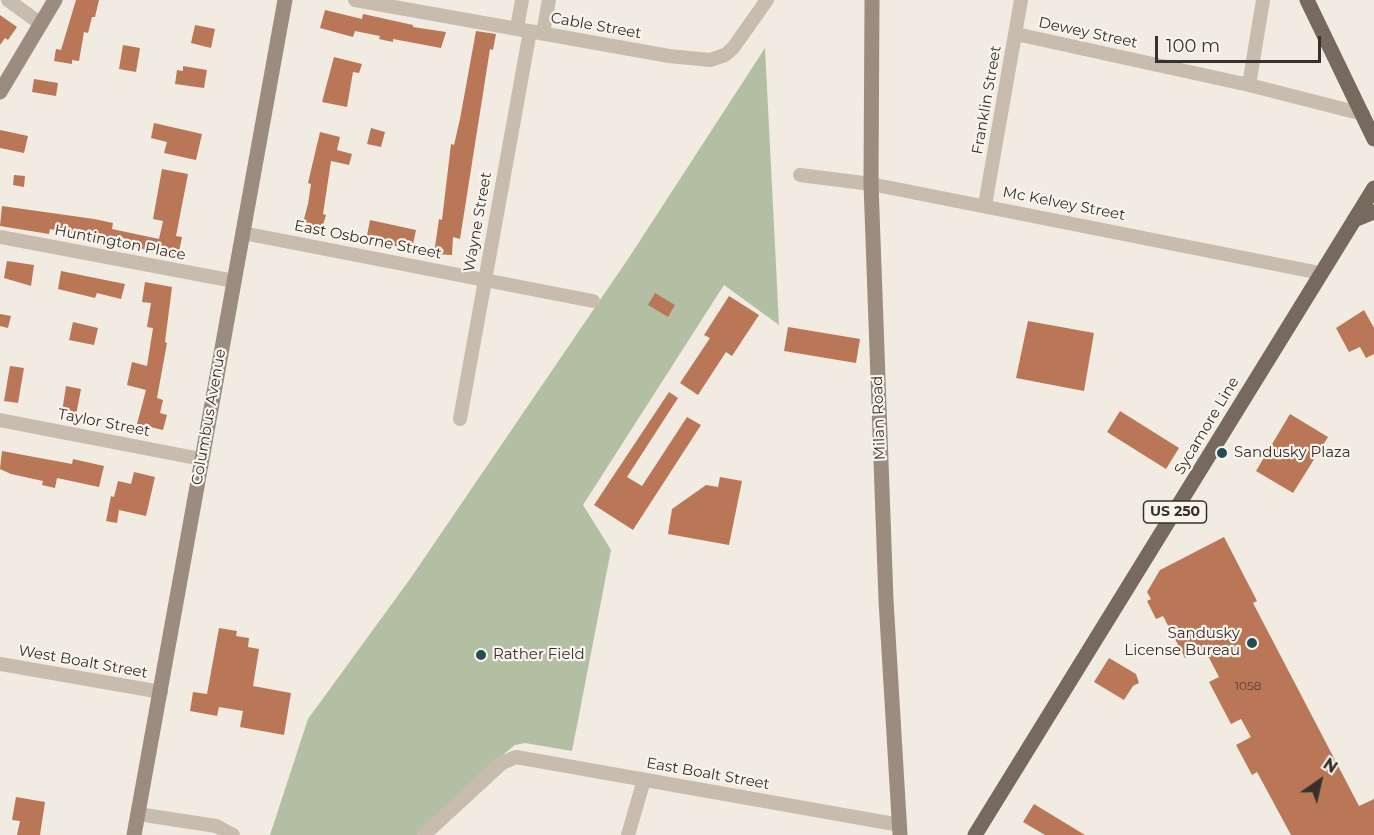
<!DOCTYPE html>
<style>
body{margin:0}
#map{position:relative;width:1374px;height:835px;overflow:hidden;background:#f1ebe1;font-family:Montserrat,sans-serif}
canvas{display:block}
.north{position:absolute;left:1290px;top:751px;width:60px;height:60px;-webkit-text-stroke:4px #f9f4ed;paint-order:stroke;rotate:34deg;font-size:16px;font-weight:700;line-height:24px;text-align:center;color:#37302c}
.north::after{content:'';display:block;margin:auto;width:21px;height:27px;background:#37302c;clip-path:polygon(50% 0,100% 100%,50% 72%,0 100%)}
.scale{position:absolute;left:1155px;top:36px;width:166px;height:27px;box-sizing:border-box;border:3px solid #37302c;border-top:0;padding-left:8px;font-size:18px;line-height:21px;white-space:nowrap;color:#37302c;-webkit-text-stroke:4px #f9f4ed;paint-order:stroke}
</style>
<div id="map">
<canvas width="1374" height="835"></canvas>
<div class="north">N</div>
<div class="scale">100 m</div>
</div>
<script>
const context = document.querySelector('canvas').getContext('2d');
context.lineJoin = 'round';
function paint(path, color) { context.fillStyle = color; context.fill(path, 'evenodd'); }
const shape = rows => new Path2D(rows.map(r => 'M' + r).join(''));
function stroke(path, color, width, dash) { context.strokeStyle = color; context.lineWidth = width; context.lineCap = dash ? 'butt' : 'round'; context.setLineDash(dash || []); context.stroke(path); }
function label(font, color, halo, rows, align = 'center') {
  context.font = font + ' Montserrat,sans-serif'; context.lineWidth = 4.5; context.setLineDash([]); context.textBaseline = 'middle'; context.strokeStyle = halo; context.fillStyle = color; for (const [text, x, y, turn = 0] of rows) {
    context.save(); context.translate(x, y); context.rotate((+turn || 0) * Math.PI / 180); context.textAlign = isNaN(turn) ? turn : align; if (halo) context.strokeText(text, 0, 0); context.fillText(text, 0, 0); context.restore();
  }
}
paint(shape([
 [765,48,779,325,724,285,583,505,611,550,572,751,525,743,515,745,482,772,417,835,270,835,308,719,410,579,630,256]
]), '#b3bfa2');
paint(shape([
 [76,0,99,0,95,17,92,17,88,33,84,32,79,61,72,60,72,64,54,61,56,49,61,50],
 [325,10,362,19,363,14,413,25,413,27,446,32,441,48,393,39,393,42,379,39,380,36,355,31,353,37,320,28],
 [0,15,17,27,8,40,5,38,0,45],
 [195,25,215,29,211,48,191,43],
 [476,31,496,34,493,50,490,49,460,239,453,237,452,255,434,254,439,219,442,220,451,144,454,145,460,119],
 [123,45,140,48,136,72,119,69],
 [334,57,362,64,359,73,353,72,347,107,322,102],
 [183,66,207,70,204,88,175,84,177,70,183,71],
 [34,79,58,83,56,96,32,92],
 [154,123,202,134,196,160,164,153,167,142,151,138],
 [371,128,385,132,381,147,367,144],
 [0,130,28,136,24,153,0,148],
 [320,132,340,137,337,150,352,154,349,165,331,161,323,214,326,215,320,235,301,230,308,204,311,184,308,183],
 [162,169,188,174,176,236,182,237,178,257,130,246,129,249,116,247,117,244,50,229,49,234,0,226,2,206,94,219,113,223,112,229,159,239,163,221,153,219],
 [14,175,25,176,24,187,13,185],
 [370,220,416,230,412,249,366,241],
 [7,261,34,265,31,286,4,278],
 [61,271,125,284,121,299,97,293,95,298,58,289],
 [145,282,172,287,165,342,167,343,157,398,163,400,160,413,167,415,163,430,137,424,146,390,127,385,132,362,147,366,153,328,147,327,151,303,142,302],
 [655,293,675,305,668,317,648,305],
 [729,296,759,315,732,356,726,352,698,395,680,383,710,338,704,335],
 [1364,310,1374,328,1374,354,1366,358,1360,347,1349,352,1336,328],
 [0,314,11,316,8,328,0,326],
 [1028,321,1094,333,1084,391,1016,378],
 [73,322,98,328,94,345,69,340],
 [788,327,860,339,856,363,784,351],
 [10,366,24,368,18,403,4,401],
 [66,386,81,389,76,415,62,412],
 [669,392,678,398,627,477,642,486,687,417,701,425,633,530,594,505],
 [1120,411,1179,448,1166,469,1107,432],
 [1290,414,1328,437,1293,493,1256,471],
 [2,451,72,464,73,459,104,466,99,487,57,478,55,488,42,485,43,481,11,474,0,469],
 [134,472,155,477,146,516,119,510,117,523,106,521,111,496,114,497,118,481,131,484],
 [720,477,742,481,729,545,668,534,672,509,706,485,718,487],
 [1224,537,1257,601,1253,603,1359,806,1374,799,1374,835,1291,835,1257,772,1252,775,1236,745,1251,737,1241,719,1231,724,1209,682,1219,677,1204,648,1185,658,1163,616,1156,619,1147,601,1151,599,1147,592,1160,570],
 [219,628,237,631,236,636,249,638,248,647,259,649,253,686,291,693,284,735,240,727,243,711,219,707,217,716,190,711,193,692,207,694],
 [1109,658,1136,674,1139,683,1133,686,1124,700,1094,682],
 [16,797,45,802,40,835,17,835,20,821,12,820],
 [1034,804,1085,835,1045,835,1023,822]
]), '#b97757');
stroke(shape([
 [8,0,41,24],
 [355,0,669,56,710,60,725,55,733,48,767,0],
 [517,28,522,0],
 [543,33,549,0],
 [1016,34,1249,85,1363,114],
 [1249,85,1263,0],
 [800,175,871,184,1320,273],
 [985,205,1021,0],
 [243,233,593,301],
 [0,237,234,281],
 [460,419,530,31],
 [0,420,201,459],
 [0,664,161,692],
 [138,814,216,826,233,835],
 [424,835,502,763,516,757,900,825],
 [628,835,644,780]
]), '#c8bcae', 14);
stroke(shape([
 [872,0,871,184,886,600,900,835],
 [0,92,55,0],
 [134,835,285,0]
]), '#9b8c7f', 15);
stroke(shape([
 [1307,0,1374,139],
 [1354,220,1374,212],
 [975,835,1374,188]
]), '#77695e', 15);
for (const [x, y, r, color] of [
 [1222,453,6,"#254d55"],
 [1252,643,6,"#254d55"],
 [481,655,6,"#254d55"]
]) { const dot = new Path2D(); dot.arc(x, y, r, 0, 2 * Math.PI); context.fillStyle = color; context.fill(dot); stroke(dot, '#f9f4ed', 2); }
label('12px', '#584237', null, [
 ["1058",1248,686]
]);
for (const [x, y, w] of [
 [1175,512,63]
]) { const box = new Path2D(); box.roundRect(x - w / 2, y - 11, w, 22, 4.5); context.fillStyle = '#f9f4ed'; context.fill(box); stroke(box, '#37302c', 1.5); }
label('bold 14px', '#37302c', null, [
 ["US 250",1175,512]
]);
label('15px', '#37302c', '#f9f4ed', [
 ["Cable Street",596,26,10],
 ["Dewey Street",1088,33,12],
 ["Franklin Street",987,100,-80],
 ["Mc Kelvey Street",1064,204,11],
 ["Wayne Street",478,222,-80],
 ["East Osborne Street",368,240,11],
 ["Huntington Place",120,243,11],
 ["Columbus Avenue",209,417,-80],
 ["Milan Road",879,418,-92],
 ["Taylor Street",104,423,11],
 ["Sycamore Line",1207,426,-59],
 ["West Boalt Street",83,662,10],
 ["East Boalt Street",708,774,10]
]);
label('15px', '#37302c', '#f9f4ed', [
 ["Sandusky Plaza",1234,453],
 ["Sandusky",1240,634,"right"],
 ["License Bureau",1240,651,"right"],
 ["Rather Field",493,655]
], 'left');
</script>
